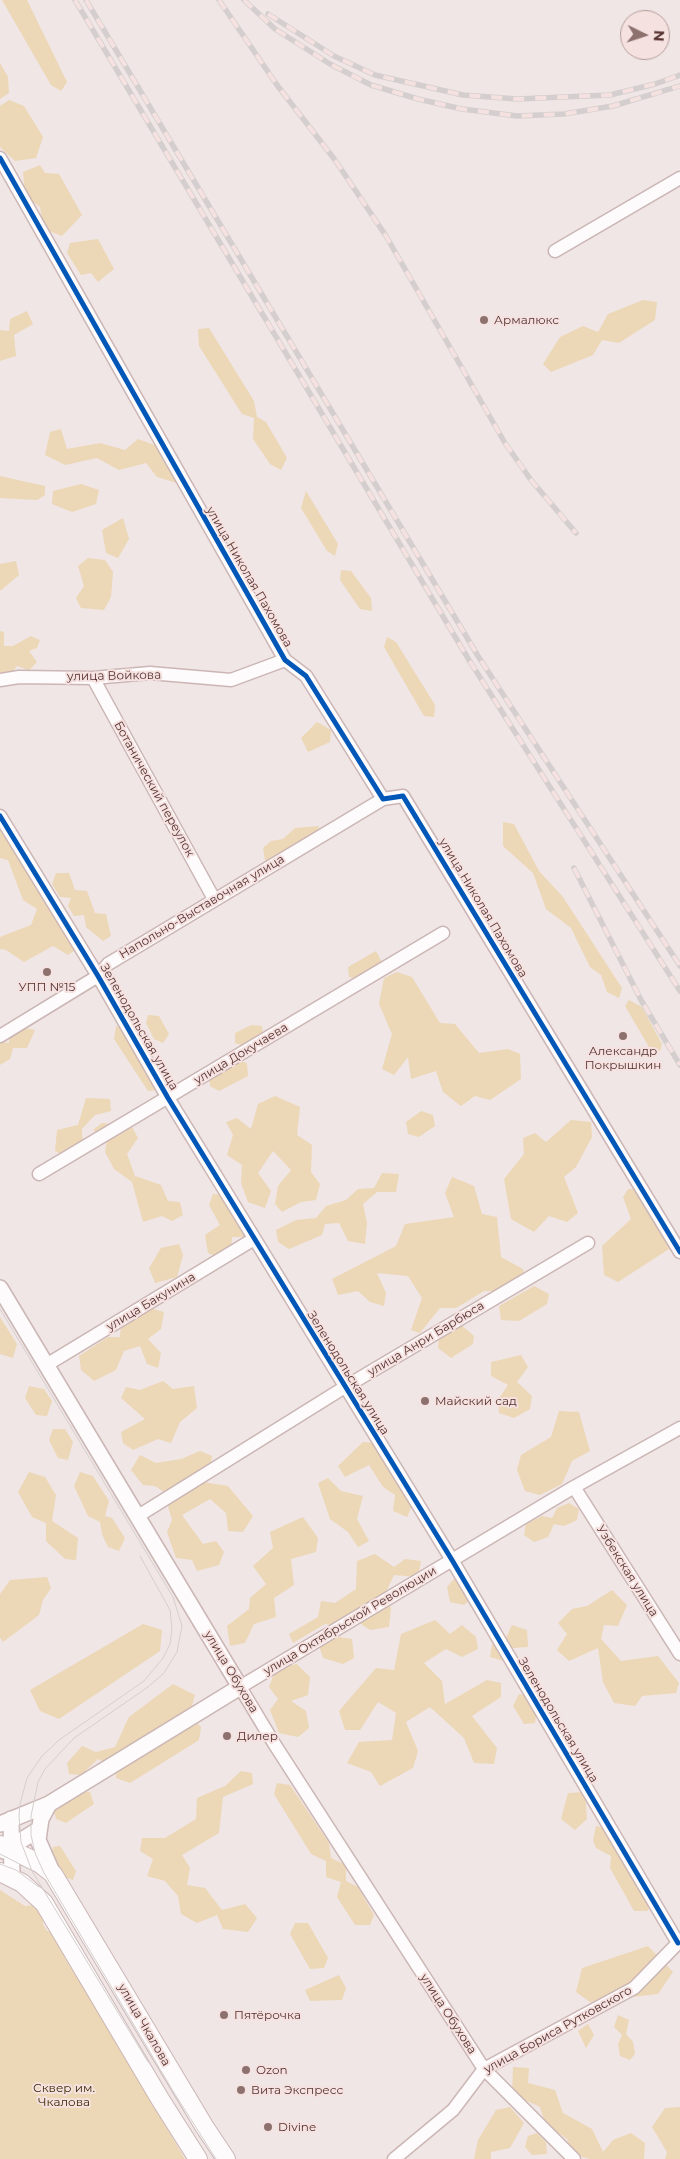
<!DOCTYPE html>
<meta charset="utf-8">
<style>
body{margin:0}
#map{position:relative;width:680px;height:2159px;overflow:hidden;background:#f0e6e5;font-family:Montserrat,sans-serif}
canvas{display:block}
.north{position:absolute;left:620px;top:10px;width:50px;height:50px;box-sizing:border-box;background:#f5e2e0;border:1px solid #b59c99;border-radius:50%;rotate:94deg;font-size:14px;font-weight:700;line-height:20px;text-align:center;color:#56322f}
.north::after{content:'';display:block;margin:auto;width:18px;height:22px;background:#8c716f;clip-path:polygon(50% 0,100% 100%,50% 72%,0 100%)}
</style>
<div id="map">
<canvas width="680" height="2159"></canvas>
<div class="north">N</div>
</div>
<script>
const context = document.querySelector('canvas').getContext('2d');
context.lineJoin = 'round';
function paint(path, color) { context.fillStyle = color; context.fill(path, 'evenodd'); }
const shape = rows => new Path2D(rows.map(r => 'M' + r).join(''));
function stroke(path, color, width, dash) { context.strokeStyle = color; context.lineWidth = width; context.lineCap = dash ? 'butt' : 'round'; context.setLineDash(dash || []); context.stroke(path); }
function label(font, color, halo, rows, align = 'center') {
  context.font = font + ' Montserrat,sans-serif'; context.lineWidth = 4; context.setLineDash([]); context.textBaseline = 'middle'; context.strokeStyle = halo; context.fillStyle = color; for (const [text, x, y, turn = 0] of rows) {
    context.save(); context.translate(x, y); context.rotate((+turn || 0) * Math.PI / 180); context.textAlign = isNaN(turn) ? turn : align; if (halo) context.strokeText(text, 0, 0); context.fillText(text, 0, 0); context.restore();
  }
}
paint(shape([
 [2,0,27,0,67,82,61,91,51,85],
 [0,63,8,77,9,93,0,99],
 [9,100,24,106,43,137,36,158,15,161,0,147,0,106],
 [40,165,45,173,59,174,82,215,62,236,44,229,40,207,25,196,23,172],
 [98,239,114,269,98,282,91,273,81,275,67,253,70,243],
 [643,300,657,302,655,320,619,343,602,340,593,355,551,372,543,364,560,337,583,326,598,332,608,314],
 [27,311,33,324,14,335,16,356,0,361,0,330,9,331,10,319],
 [209,328,254,401,257,417,266,422,287,458,281,470,270,464,253,439,254,418,242,414,199,346,198,329],
 [61,429,67,449,100,443,125,450,138,439,168,450,177,483,157,477,146,463,119,470,97,458,65,465,45,455,50,432],
 [0,476,45,486,45,495,37,500,0,498],
 [81,484,99,490,96,504,72,512,52,504,53,491],
 [306,491,338,544,335,556,327,551,301,508],
 [123,518,129,539,118,558,106,553,102,530],
 [88,558,105,560,113,572,111,597,104,610,81,608,76,598,84,586,78,566],
 [16,561,19,575,0,591,0,564],
 [341,570,351,571,371,598,372,611,360,609,340,580],
 [0,631,4,632,4,646,13,646,31,636,40,640,37,648,29,651,37,662,29,670,17,666,10,675,0,676],
 [387,637,396,642,435,705,434,717,424,716,384,647],
 [317,722,331,730,330,742,308,752,301,738],
 [0,813,42,888,45,902,59,908,75,950,68,955,53,946,24,962,6,950,0,949,0,937,31,925,37,909,23,900,8,860,0,858],
 [503,822,514,824,539,871,563,897,622,988,619,998,607,992,601,975,590,967,571,928,546,909,533,873,503,846],
 [319,826,317,838,304,839,299,847,288,848,287,855,274,864,265,860,263,848,271,841,283,839,295,828],
 [56,873,69,873,75,890,87,891,95,913,106,914,111,936,103,941,86,927,84,915,74,916,68,906,71,898,60,897,52,884],
 [376,951,386,970,369,981,349,977,348,967],
 [397,972,412,977,440,1023,455,1024,479,1053,508,1049,520,1054,521,1079,490,1100,475,1096,461,1106,443,1092,436,1071,411,1079,408,1057,394,1075,382,1069,392,1034,379,1004,384,978],
 [629,1000,642,1007,662,1044,660,1051,649,1047,625,1006],
 [148,1015,159,1016,169,1034,163,1043,154,1039,146,1023],
 [251,1025,262,1026,263,1037,245,1046,235,1043,235,1033],
 [116,1026,125,1028,159,1090,148,1091,114,1039],
 [20,1027,35,1030,27,1048,13,1048,10,1059,0,1065,0,1042,9,1043,10,1032],
 [235,1060,247,1063,248,1076,219,1091,210,1086,209,1076],
 [275,1096,300,1107,297,1135,312,1145,311,1172,320,1184,316,1200,301,1202,282,1212,275,1204,278,1186,291,1170,273,1151,258,1173,271,1191,265,1208,248,1202,241,1183,242,1165,227,1155,233,1135,226,1122,237,1118,251,1129,258,1104],
 [86,1098,110,1099,111,1111,95,1115,82,1129,83,1151,70,1159,55,1151,57,1130,78,1125],
 [421,1111,433,1115,435,1126,419,1137,408,1134,406,1122],
 [571,1120,591,1122,592,1137,576,1167,564,1177,578,1213,567,1222,549,1216,534,1232,511,1219,504,1179,524,1154,523,1138,535,1133,546,1142],
 [102,1123,132,1127,138,1138,127,1154,135,1176,161,1185,168,1201,180,1202,183,1215,172,1221,162,1216,143,1222,132,1182,114,1169,105,1152,107,1141,93,1130],
 [382,1173,399,1174,396,1192,377,1192,363,1204,367,1223,365,1244,348,1241,339,1223,325,1224,322,1235,289,1249,278,1242,276,1230,296,1220,316,1218,326,1206,346,1200,358,1189,374,1188],
 [452,1177,474,1186,482,1214,497,1217,501,1257,523,1269,526,1277,504,1291,484,1291,456,1308,440,1308,420,1333,411,1330,422,1298,408,1276,377,1273,386,1293,384,1306,370,1302,358,1291,338,1295,332,1279,396,1246,405,1224,454,1217,445,1193],
 [628,1189,636,1189,667,1238,669,1249,618,1282,604,1275,602,1246,631,1219,623,1197],
 [213,1194,222,1195,244,1227,244,1237,232,1237,231,1250,219,1258,208,1253,205,1235,220,1225,209,1205],
 [179,1244,183,1255,177,1277,155,1283,149,1268,161,1248],
 [534,1286,549,1294,547,1304,519,1321,501,1320,499,1306],
 [150,1308,164,1312,161,1329,148,1339,161,1353,158,1368,147,1364,140,1346,124,1351,116,1370,94,1381,81,1370,79,1356,108,1337,120,1337,121,1325],
 [0,1317,17,1344,13,1358,0,1354],
 [460,1324,474,1336,473,1344,451,1358,438,1348,439,1336],
 [521,1355,528,1367,517,1382,532,1396,530,1409,514,1418,499,1413,498,1400,508,1385,491,1376,491,1362],
 [163,1381,173,1389,194,1386,197,1408,180,1422,171,1443,158,1439,133,1450,123,1443,121,1432,145,1419,121,1398,126,1387,140,1390],
 [29,1386,44,1389,52,1401,47,1416,36,1415,25,1398],
 [559,1411,579,1412,590,1451,572,1461,562,1484,540,1495,525,1491,517,1470,521,1455,551,1437],
 [53,1429,65,1429,73,1442,68,1460,58,1458,49,1440],
 [363,1442,376,1443,402,1482,402,1492,413,1503,407,1517,393,1511,395,1495,383,1487,369,1465,345,1477,338,1466],
 [200,1451,212,1456,210,1469,167,1494,155,1486,143,1485,131,1470,140,1455,156,1463,181,1459],
 [29,1472,45,1477,56,1495,52,1521,78,1538,76,1560,65,1559,46,1541,46,1523,32,1517,18,1492],
 [80,1472,93,1476,109,1501,105,1516,112,1518,125,1538,119,1551,108,1547,102,1534,100,1522,88,1516,74,1486],
 [328,1478,341,1491,363,1496,357,1519,369,1541,358,1547,348,1532,330,1519,318,1483],
 [203,1482,228,1486,253,1516,243,1532,228,1531,226,1513,210,1499,182,1515,203,1544,216,1541,224,1552,219,1565,197,1571,192,1560,176,1558,167,1532,172,1520,167,1503],
 [569,1503,579,1509,577,1520,564,1526,554,1524,548,1537,534,1542,524,1535,526,1524,542,1516,552,1518,557,1508],
 [303,1517,318,1538,316,1552,291,1559,294,1585,274,1598,276,1617,254,1624,245,1643,230,1646,227,1626,249,1609,250,1598,266,1584,253,1566,273,1548,270,1532],
 [375,1554,394,1567,405,1559,421,1561,418,1577,394,1575,385,1594,391,1608,389,1627,370,1630,352,1618,338,1626,325,1624,293,1643,289,1634,318,1617,321,1601,335,1603,356,1589,357,1561],
 [47,1577,51,1588,43,1600,39,1615,3,1642,0,1637,0,1594,10,1580],
 [454,1579,468,1580,476,1595,464,1605,450,1602,447,1587],
 [612,1590,627,1605,618,1626,604,1625,601,1639,621,1661,658,1656,679,1683,676,1693,642,1696,635,1706,614,1703,603,1682,598,1648,569,1661,557,1650,567,1634,558,1623,572,1609,587,1606],
 [435,1620,450,1634,462,1625,476,1637,478,1649,462,1657,446,1649,424,1663,442,1681,445,1704,487,1680,501,1683,501,1697,472,1716,497,1748,494,1764,474,1763,464,1738,430,1707,406,1722,418,1751,413,1768,380,1786,371,1772,347,1763,359,1742,392,1740,396,1713,378,1702,360,1730,345,1730,339,1711,376,1668,394,1670,401,1634],
 [143,1624,162,1630,160,1651,59,1719,40,1711,30,1690],
 [512,1625,527,1630,528,1647,513,1648,507,1662,490,1657,493,1638,506,1638],
 [332,1636,352,1639,354,1658,343,1664,323,1658,319,1645],
 [297,1664,310,1677,308,1695,291,1701,306,1711,309,1728,298,1737,279,1733,270,1710,278,1699,269,1687,276,1668],
 [173,1684,195,1695,189,1716,201,1727,199,1740,130,1783,116,1778,115,1767,98,1759,81,1775,69,1774,67,1763,82,1746,96,1752,115,1747,129,1717],
 [519,1694,530,1696,537,1709,535,1723,524,1724,513,1706],
 [241,1771,252,1773,253,1784,223,1797,219,1833,182,1855,190,1868,187,1885,205,1888,222,1910,245,1904,257,1918,248,1932,223,1929,217,1915,197,1923,181,1914,178,1896,165,1881,147,1876,153,1859,140,1851,142,1838,165,1838,196,1819,197,1798,225,1786],
 [277,1783,290,1785,329,1843,331,1858,346,1865,346,1881,358,1887,374,1915,370,1925,355,1925,337,1897,341,1882,326,1877,326,1861,311,1854,274,1794],
 [74,1792,90,1792,94,1804,66,1823,56,1819,53,1806],
 [585,1792,587,1819,575,1830,561,1819,568,1793],
 [596,1826,611,1829,619,1840,618,1856,630,1863,650,1901,648,1911,634,1911,610,1868,611,1856,596,1848,593,1840],
 [60,1846,76,1871,73,1880,62,1876,51,1857,53,1847],
 [0,1890,25,1906,34,1905,43,1916,43,1924,47,1931,53,1932,65,1953,64,1957,128,2057,127,2061,185,2159,0,2159],
 [295,1923,308,1923,328,1958,324,1968,310,1969,290,1934],
 [648,1946,673,1972,658,1994,590,2002,576,1992,582,1968],
 [339,1975,346,1988,342,2000,310,2001,305,1990],
 [618,2015,629,2020,626,2034,633,2042,635,2054,630,2060,620,2056,618,2044,622,2035,614,2027],
 [588,2024,594,2035,586,2048,578,2031],
 [513,2067,529,2068,528,2083,555,2090,563,2113,592,2129,603,2152,613,2140,631,2133,645,2143,644,2159,590,2159,572,2154,567,2139,545,2123,540,2107,512,2094],
 [510,2107,524,2123,510,2148,491,2152,491,2159,474,2159,478,2140,496,2110],
 [680,2107,680,2159,665,2159,667,2152,652,2127,665,2108],
 [537,2133,546,2142,547,2154,532,2155,525,2147,528,2136]
]), '#ecd7b6');
const minor = shape([
 [0,158,285,660,306,676,383,799,403,796,680,1252],
 [555,251,680,178],
 [93,678,214,899],
 [0,680,19,677,93,678,150,673,231,680,285,660],
 [0,816,98,976,168,1098,452,1560,678,1943],
 [0,1036,98,976,108,964,383,799],
 [39,1174,443,933],
 [48,1364,254,1239],
 [574,1487,680,1654],
 [138,1516,345,1387,588,1243],
 [394,2159,453,2110,484,2069,634,1988,680,1941],
 [574,2159,484,2069,275,1745,240,1687,574,1487,680,1428]
]);
const tertiary = shape([
 [0,1288,240,1687,49,1804,0,1824],
 [49,1804,41,1819,38,1840,53,1874],
 [11,1819,12,1877],
 [4,1851,38,1830]
]);
const secondary = shape([
 [0,1845,39,1863,53,1874,204,2126,226,2159],
 [0,1872,22,1883,44,1903,160,2099,198,2159]
]);
stroke(minor, '#cbb6b5', 15);
stroke(tertiary, '#cbb6b5', 18);
stroke(secondary, '#cbb6b5', 20);
stroke(minor, '#fdfbfb', 12);
stroke(tertiary, '#fdfbfb', 15);
stroke(secondary, '#fdfbfb', 18);
stroke(shape([
 [0,1309,173,1597,182,1626,177,1652,164,1673,148,1687,74,1738,45,1769,38,1782,31,1816,31,1835,35,1853,44,1873,173,2091,216,2159],
 [140,1556,170,1610,172,1629,170,1644,163,1658,144,1681,59,1740,42,1756,27,1778,20,1804,19,1816,21,1842,32,1871,148,2062],
 [0,1854,33,1871],
 [0,1864,16,1870,39,1887]
]), '#d4cfce', 1);
const rail = shape([
 [75,0,469,660,680,991],
 [86,0,478,656,680,966],
 [219,0,277,85,335,160,386,236,505,443,531,480,576,533],
 [244,0,275,29,330,64,371,85,418,99,462,109,517,116,564,114,613,106,680,86],
 [268,14,334,56,375,75,463,95,517,99,610,95,655,84,680,75],
 [574,868,641,1000,680,1065]
]);
stroke(rail, '#d4cfce', 5.5);
stroke(rail, '#f5e2e0', 4, [11]);
stroke(shape([
 [0,158,285,660,306,676,383,799,403,796,680,1252],
 [0,816,98,976,168,1098,452,1560,678,1943]
]), '#0057b8', 5);
for (const [x, y, r, color] of [
 [484,320,5,"#8c716f"],
 [47,972,5,"#8c716f"],
 [623,1036,5,"#8c716f"],
 [425,1401,5,"#8c716f"],
 [227,1736,5,"#8c716f"],
 [224,2015,5,"#8c716f"],
 [246,2070,5,"#8c716f"],
 [241,2090,5,"#8c716f"],
 [268,2127,5,"#8c716f"]
]) { const dot = new Path2D(); dot.arc(x, y, r, 0, 2 * Math.PI); context.fillStyle = color; context.fill(dot); stroke(dot, '#f5e2e0', 2); }
label('12px', '#56322f', '#f5e2e0', [
 ["Армалюкс",494,320],
 ["УПП №15",47,987,"center"],
 ["Александр",623,1051,"center"],
 ["Покрышкин",623,1065,"center"],
 ["Майский сад",435,1401],
 ["Дилер",237,1736],
 ["Пятёрочка",234,2015],
 ["Ozon",256,2070],
 ["Вита Экспресс",251,2090],
 ["Divine",278,2127]
], 'left');
label('12px', '#56322f', '#f5e2e0', [
 ["улица Николая Пахомова",249,577,60],
 ["улица Войкова",114,676,-1],
 ["Ботанический переулок",154,789,61],
 ["Напольно-Выставочная улица",202,907,-31],
 ["улица Николая Пахомова",483,908,59],
 ["Зеленодольская улица",139,1027,60],
 ["улица Докучаева",241,1054,-31],
 ["улица Бакунина",151,1302,-31],
 ["улица Анри Барбюса",426,1339,-31],
 ["Зеленодольская улица",348,1373,58],
 ["Узбекская улица",627,1571,58],
 ["улица Октябрьской Революции",350,1621,-31],
 ["улица Обухова",231,1672,59],
 ["Зеленодольская улица",558,1720,59],
 ["улица Обухова",448,2014,57],
 ["улица Чкалова",144,2025,60],
 ["улица Бориса Рутковского",558,2030,-29]
]);
label('12px', '#3b2a03', '#f5e2e0', [
 ["Сквер им.",64,2088],
 ["Чкалова",64,2102]
]);
</script>
